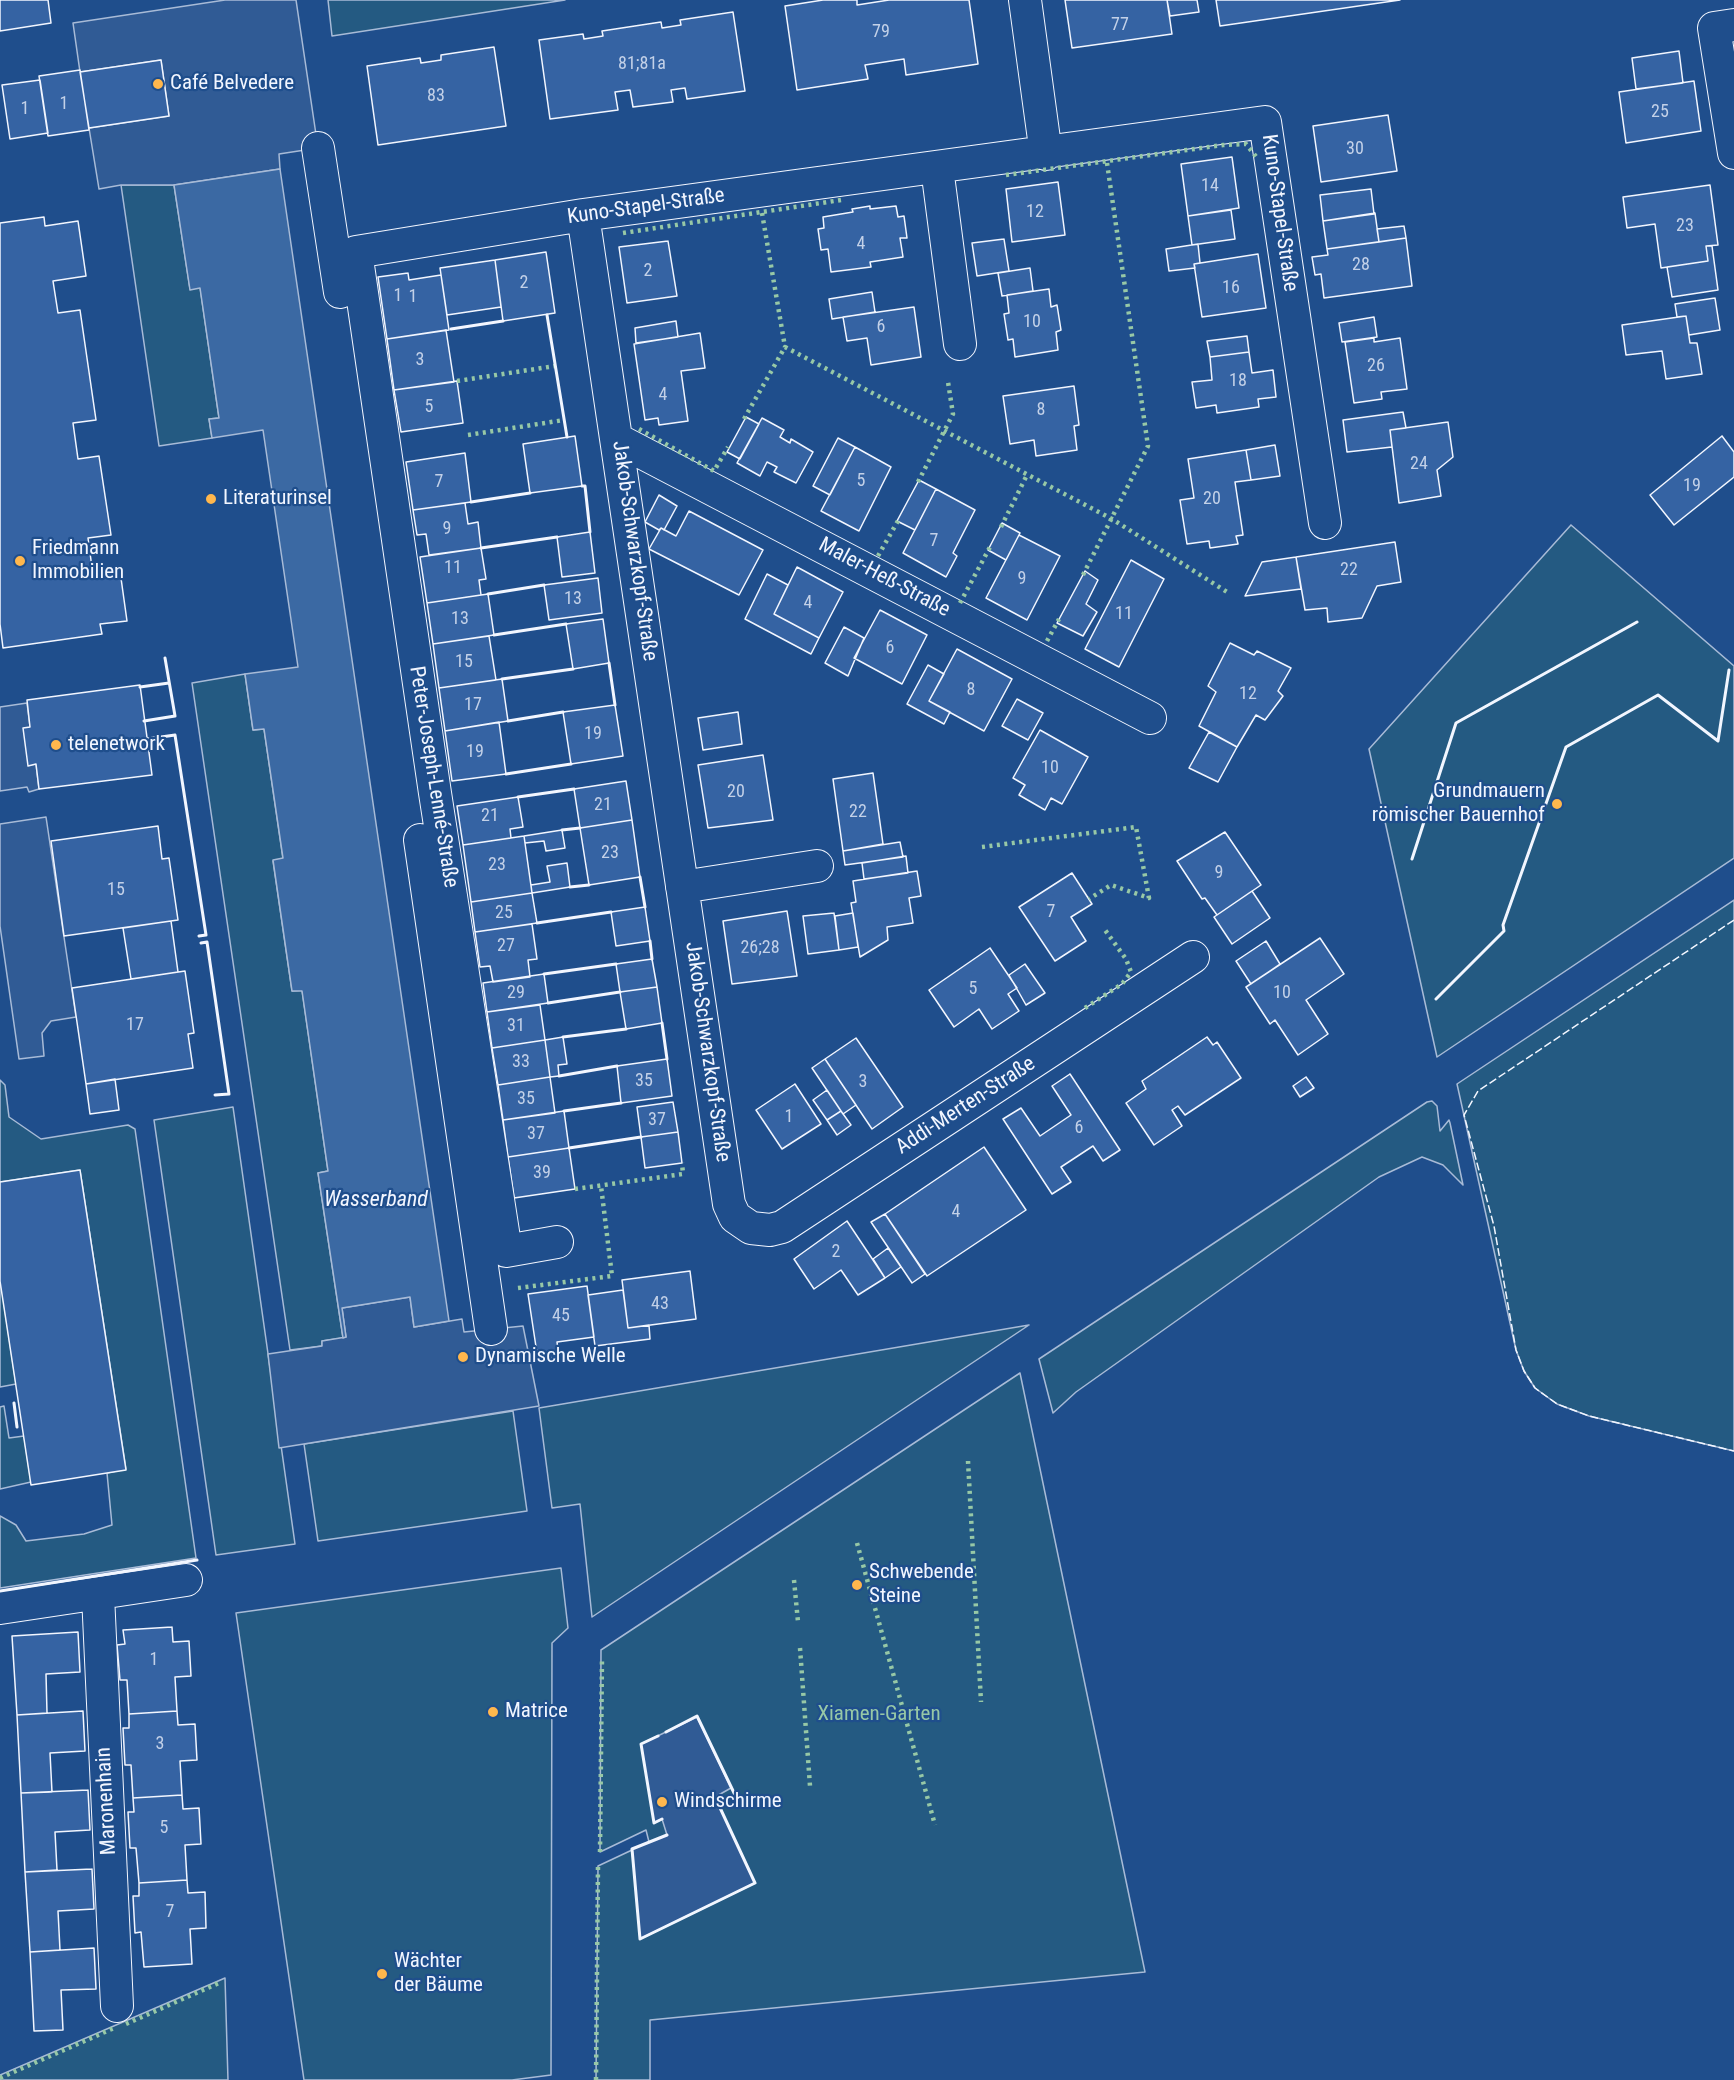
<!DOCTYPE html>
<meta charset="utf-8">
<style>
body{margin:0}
canvas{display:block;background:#1f4e8c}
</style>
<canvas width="1734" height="2080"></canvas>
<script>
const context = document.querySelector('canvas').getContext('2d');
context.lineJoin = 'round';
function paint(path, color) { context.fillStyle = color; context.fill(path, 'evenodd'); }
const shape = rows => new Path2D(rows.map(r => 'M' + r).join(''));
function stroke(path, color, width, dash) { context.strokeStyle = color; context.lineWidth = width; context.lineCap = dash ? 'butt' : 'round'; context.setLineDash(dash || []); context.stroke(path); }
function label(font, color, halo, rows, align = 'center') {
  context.font = font + ' "Roboto Condensed",sans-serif'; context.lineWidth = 4.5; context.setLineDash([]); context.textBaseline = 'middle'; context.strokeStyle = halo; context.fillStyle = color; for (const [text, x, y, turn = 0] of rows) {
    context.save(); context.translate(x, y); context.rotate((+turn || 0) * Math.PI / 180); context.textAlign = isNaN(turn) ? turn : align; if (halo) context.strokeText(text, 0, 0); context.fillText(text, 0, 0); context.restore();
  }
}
const green = shape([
 [328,0,565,0,332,36,328,0],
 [121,185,174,185,190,289,200,287,219,418,209,419,212,438,159,446,121,185],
 [1571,525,1734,666,1734,858,1437,1057,1369,749,1571,525],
 [245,674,253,730,264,729,283,859,273,861,292,991,302,990,328,1171,318,1173,343,1338,322,1341,322,1346,290,1350,192,683,245,674],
 [1734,900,1734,1451,1589,1416,1557,1404,1535,1388,1524,1371,1516,1350,1457,1084,1734,900],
 [0,1080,5,1085,9,1117,41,1139,128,1125,135,1129,196,1558,0,1588,0,1516,16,1525,26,1541,84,1534,112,1525,107,1473,126,1469,80,1170,0,1182,0,1080],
 [1432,1101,1437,1106,1440,1131,1449,1120,1450,1123,1463,1185,1443,1165,1422,1157,1379,1177,1076,1392,1053,1413,1039,1359,1427,1102,1432,1101],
 [233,1107,295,1544,216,1555,154,1120,233,1107],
 [1,1284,16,1384,0,1387,0,1285,1,1284],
 [1029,1325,592,1617,580,1504,552,1508,539,1408,1029,1325],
 [1020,1373,1145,1972,650,2020,650,2080,596,2080,598,1866,649,1842,646,1830,600,1852,601,1650,1020,1373],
 [4,1406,9,1438,24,1436,31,1482,0,1489,0,1407,4,1406],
 [513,1411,527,1511,318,1541,304,1444,513,1411],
 [561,1568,568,1628,552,1643,551,2075,512,2080,304,2080,236,1613,561,1568],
 [225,1978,228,2080,0,2080,0,2075,225,1978]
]);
paint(green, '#245a82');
stroke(green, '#a8bbd7', 1.5);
const parking = shape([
 [225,0,296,0,318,148,279,154,280,169,174,185,121,185,99,189,89,128,169,116,161,60,80,72,73,23,225,0],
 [27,703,30,727,29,765,36,764,39,789,29,792,27,787,0,791,0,707,27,703],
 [46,817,76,1017,51,1021,42,1033,44,1056,19,1059,0,926,0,824,46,817],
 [410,1297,414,1327,462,1319,464,1332,523,1326,539,1406,279,1448,268,1354,322,1346,322,1341,346,1337,342,1308,410,1297],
 [697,1717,731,1788,715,1797,755,1883,640,1939,632,1849,667,1835,662,1819,654,1823,641,1744,697,1717]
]);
paint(parking, '#305b95');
stroke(parking, '#a8bbd7', 1.5);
const water = shape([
 [280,169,449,1321,414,1327,410,1297,342,1308,346,1337,343,1338,318,1173,328,1171,302,991,292,991,273,860,283,858,264,729,253,730,245,674,298,667,263,430,212,438,209,419,219,418,200,288,190,290,174,185,280,169]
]);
paint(water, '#3b69a3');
stroke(water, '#a8bbd7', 1.5);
const building = shape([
 [0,0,48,0,51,23,0,31,0,0],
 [823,0,857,0,857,5,889,0,969,0,978,64,906,75,904,59,865,65,868,79,797,90,785,6,823,0],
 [1065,0,1167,0,1172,34,1072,48,1065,0],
 [1167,0,1197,0,1199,12,1170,16,1167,0],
 [1216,0,1400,0,1220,26,1216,0],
 [733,12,745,91,687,99,685,88,671,90,673,102,633,107,630,90,615,92,618,110,550,119,539,40,583,34,584,39,603,36,602,31,661,22,662,28,681,25,680,20,733,12],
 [494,47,506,126,378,145,367,66,420,58,421,63,441,60,441,55,494,47],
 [1679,51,1683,83,1636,89,1632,58,1679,51],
 [161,60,169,116,89,128,80,72,161,60],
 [80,70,89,130,48,136,39,76,80,70],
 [40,80,48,133,10,139,2,85,40,80],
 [1694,81,1701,131,1626,143,1619,92,1694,81],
 [1388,115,1397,171,1321,182,1313,126,1388,115],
 [1232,157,1239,208,1188,216,1181,164,1232,157],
 [1058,182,1065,235,1012,242,1006,189,1058,182],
 [1710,185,1718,245,1706,246,1708,261,1661,268,1655,224,1627,228,1623,197,1710,185],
 [1371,189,1374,214,1323,221,1320,195,1371,189],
 [870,206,870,209,896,206,898,217,904,216,907,238,900,238,903,257,870,262,871,267,831,272,828,249,821,250,818,229,824,228,823,217,853,212,852,209,870,206],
 [1231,210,1235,239,1192,245,1188,216,1231,210],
 [1375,213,1379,242,1327,249,1323,221,1375,213],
 [44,217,45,226,78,221,86,276,53,281,58,313,80,310,96,420,73,423,78,459,99,456,111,535,88,538,93,575,120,571,127,621,100,624,102,634,3,648,0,624,0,223,44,217],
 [1404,226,1406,238,1379,242,1377,229,1404,226],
 [1406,238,1412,286,1324,298,1321,274,1315,275,1312,257,1328,255,1327,249,1406,238],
 [1004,239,1009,271,977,276,972,243,1004,239],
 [668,241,677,296,627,303,619,247,668,241],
 [1198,244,1200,263,1194,264,1195,268,1169,271,1166,249,1198,244],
 [1706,246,1712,246,1718,290,1672,297,1667,267,1708,261,1706,246],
 [546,252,555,313,503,321,495,260,546,252],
 [1258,254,1266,308,1202,317,1194,264,1258,254],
 [495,260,501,307,447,315,440,268,495,260],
 [1030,268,1033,291,1002,296,998,273,1030,268],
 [408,273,409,280,441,275,449,330,387,339,378,277,408,273],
 [1049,289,1051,307,1057,305,1061,330,1056,332,1058,350,1015,357,1013,339,1008,340,1004,314,1009,313,1007,295,1049,289],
 [872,292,875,312,832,319,829,299,872,292],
 [1715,298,1720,330,1689,335,1686,316,1677,317,1675,304,1715,298],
 [914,307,921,357,871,365,867,338,847,341,843,317,914,307],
 [1686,316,1690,343,1697,343,1702,374,1666,379,1662,351,1626,355,1622,325,1686,316],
 [1374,317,1377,337,1342,342,1339,323,1374,317],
 [676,321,678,337,636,343,635,328,676,321],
 [446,330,454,382,394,390,387,339,446,330],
 [700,333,705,368,681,371,688,421,659,425,658,418,645,420,634,344,700,333],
 [1247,336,1249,352,1210,357,1207,341,1247,336],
 [1374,338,1374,342,1400,338,1407,389,1381,392,1382,399,1354,403,1345,342,1374,338],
 [1249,352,1252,373,1273,370,1276,397,1258,399,1259,407,1217,413,1216,405,1196,408,1192,382,1212,380,1210,357,1249,352],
 [457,381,463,423,401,432,394,390,457,381],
 [1074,386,1079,425,1074,426,1077,450,1036,456,1034,440,1010,444,1003,396,1074,386],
 [1403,412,1406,428,1390,430,1392,447,1347,452,1343,420,1403,412],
 [746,417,759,424,740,459,727,452,746,417],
 [762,418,784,430,780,437,790,443,791,439,813,452,796,483,774,472,777,467,767,462,760,476,737,463,762,418],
 [1448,422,1453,457,1437,470,1441,496,1399,503,1390,430,1448,422],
 [575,436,582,486,530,493,523,444,575,436],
 [1722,436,1734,452,1734,477,1674,525,1650,495,1722,436],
 [838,438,855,447,830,495,813,486,838,438],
 [1275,445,1280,476,1251,480,1246,450,1275,445],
 [855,447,891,467,859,531,821,511,855,447],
 [1246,450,1251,480,1235,482,1243,535,1236,536,1238,544,1210,548,1209,541,1187,544,1180,500,1194,498,1188,459,1246,450],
 [465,453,471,502,413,510,406,462,465,453],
 [919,480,936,489,915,530,897,521,919,480],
 [936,489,975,510,953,553,957,556,946,577,903,553,936,489],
 [659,495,677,506,664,530,661,528,659,530,645,522,659,495],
 [465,503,468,524,478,522,481,548,429,555,426,534,417,535,413,510,465,503],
 [689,511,763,550,739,595,649,549,661,528,676,536,689,511],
 [1002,523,1020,533,1006,560,988,550,1002,523],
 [590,532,595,573,562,577,557,537,590,532],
 [1019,535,1060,556,1027,620,986,598,1019,535],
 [1395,542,1401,582,1377,586,1362,618,1328,622,1327,608,1305,610,1296,557,1395,542],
 [481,548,486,579,479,580,481,595,427,603,420,557,481,548],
 [1296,557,1301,589,1245,596,1262,562,1296,557],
 [1131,560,1164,579,1119,667,1085,649,1131,560],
 [797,567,843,592,819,638,774,614,797,567],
 [1085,571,1098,580,1086,604,1097,612,1083,636,1057,623,1085,571],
 [767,574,788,585,774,614,819,638,811,654,745,619,767,574],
 [598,578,602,613,549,620,544,585,598,578],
 [488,594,494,635,433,644,427,603,488,594],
 [880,610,927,635,902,684,854,658,880,610],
 [603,619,609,663,573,669,566,624,603,619],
 [844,627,864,638,848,676,825,663,844,627],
 [489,636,496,680,439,688,433,644,489,636],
 [1230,643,1254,655,1257,651,1291,668,1278,691,1283,696,1265,720,1256,715,1237,747,1199,726,1216,692,1208,686,1230,643],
 [957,649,1012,679,984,731,929,701,957,649],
 [928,665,944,674,929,701,950,712,944,724,907,704,928,665],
 [502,679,508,721,445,731,439,688,502,679],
 [140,685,152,775,39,789,36,764,28,766,23,728,30,727,27,700,140,685],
 [1017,699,1043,713,1028,740,1002,726,1017,699],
 [615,705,623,756,571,764,563,712,615,705],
 [738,712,742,744,703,750,698,718,738,712],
 [499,722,506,774,452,781,445,731,499,722],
 [1040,730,1088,757,1062,804,1051,798,1045,810,1019,795,1025,785,1013,778,1040,730],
 [1209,732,1237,747,1218,782,1189,768,1209,732],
 [763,755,773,820,708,828,698,765,763,755],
 [873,773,883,844,843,851,833,779,873,773],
 [626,781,632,820,580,828,574,789,626,781],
 [518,797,523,827,510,829,511,838,463,845,457,806,518,797],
 [632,820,640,877,589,885,580,828,632,820],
 [158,826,162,859,169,858,178,920,64,936,51,841,158,826],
 [562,830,565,848,546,851,544,841,525,843,524,836,562,830],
 [1225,832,1261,885,1217,915,1205,898,1202,899,1177,861,1225,832],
 [524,836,532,893,471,902,463,845,524,836],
 [900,842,903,857,845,865,843,851,900,842],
 [906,856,908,873,864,879,862,863,906,856],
 [567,863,570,887,532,893,531,885,550,882,547,866,567,863],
 [917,871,921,896,909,898,913,923,887,927,888,940,860,957,851,903,856,902,853,881,917,871],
 [1072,873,1092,904,1071,917,1086,941,1055,961,1019,907,1072,873],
 [1252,891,1270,918,1232,944,1214,917,1252,891],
 [532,893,537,923,475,932,471,902,532,893],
 [645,907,650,941,616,946,611,912,645,907],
 [787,911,797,976,732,984,723,921,787,911],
 [834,913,839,950,808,954,803,916,834,913],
 [853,913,858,947,839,950,835,916,853,913],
 [171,921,178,972,131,979,123,928,171,921],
 [532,924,537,959,528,960,530,977,493,982,490,966,480,967,475,932,532,924],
 [1320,938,1344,974,1306,1000,1328,1034,1298,1055,1275,1020,1270,1024,1246,987,1320,938],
 [1266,941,1280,964,1251,984,1236,961,1266,941],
 [990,948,1017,988,1008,994,1019,1011,992,1029,979,1009,954,1027,929,990,990,948],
 [652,959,657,987,620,992,616,964,652,959],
 [1025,964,1045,993,1026,1005,1009,975,1025,964],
 [185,971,194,1033,188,1034,193,1068,86,1084,72,988,185,971],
 [544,974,548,1003,487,1012,483,983,544,974],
 [657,987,662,1023,626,1029,620,992,657,987],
 [540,1005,545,1040,492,1048,487,1012,540,1005],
 [563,1037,567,1064,558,1065,559,1076,550,1077,545,1040,563,1037],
 [1207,1037,1213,1045,1217,1042,1241,1078,1185,1115,1178,1106,1172,1110,1182,1126,1154,1145,1126,1103,1146,1089,1142,1081,1207,1037],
 [856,1038,903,1107,872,1129,825,1059,856,1038],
 [545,1040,550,1077,498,1085,492,1048,545,1040],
 [667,1059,672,1096,621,1103,617,1066,667,1059],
 [825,1059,856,1105,843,1114,812,1068,825,1059],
 [1070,1074,1120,1150,1103,1161,1093,1146,1061,1167,1071,1182,1052,1194,1003,1119,1021,1108,1040,1136,1071,1115,1052,1086,1070,1074],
 [550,1077,555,1113,503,1120,498,1085,550,1077],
 [1306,1077,1314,1088,1300,1097,1293,1086,1306,1077],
 [115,1079,119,1110,90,1114,86,1084,115,1079],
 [795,1084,821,1124,782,1149,756,1110,795,1084],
 [827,1090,841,1111,827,1120,813,1100,827,1090],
 [673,1102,678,1132,641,1137,637,1107,673,1102],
 [564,1111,569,1148,508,1157,503,1120,564,1111],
 [841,1111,851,1125,837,1135,827,1120,841,1111],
 [678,1132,682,1163,645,1168,641,1137,678,1132],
 [984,1147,1026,1210,927,1276,885,1214,984,1147],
 [569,1148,575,1189,514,1198,508,1157,569,1148],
 [80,1170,126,1470,31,1485,0,1281,0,1182,80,1170],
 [885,1214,925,1274,912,1283,871,1222,885,1214],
 [847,1221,885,1278,858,1295,841,1270,814,1289,794,1259,847,1221],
 [888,1248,901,1267,885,1278,873,1259,888,1248],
 [690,1271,696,1319,628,1328,622,1280,690,1271],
 [587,1286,594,1337,557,1342,559,1357,538,1360,528,1294,587,1286],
 [623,1290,628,1328,649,1325,650,1339,595,1346,588,1295,623,1290],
 [172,1627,173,1642,189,1641,191,1676,175,1677,177,1711,129,1714,127,1680,120,1680,117,1645,125,1644,123,1630,172,1627],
 [78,1632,80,1672,46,1674,47,1713,17,1715,12,1636,78,1632],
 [83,1711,85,1751,50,1753,52,1792,21,1793,17,1715,83,1711],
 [177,1711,178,1725,195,1724,197,1760,180,1761,182,1795,133,1798,131,1765,125,1765,123,1728,129,1728,129,1714,177,1711],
 [88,1790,90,1830,55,1832,57,1870,25,1872,21,1793,88,1790],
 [182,1795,183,1809,199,1808,201,1844,185,1845,187,1880,139,1883,136,1848,130,1848,128,1812,134,1812,133,1798,182,1795],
 [92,1869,94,1909,58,1911,60,1950,30,1952,25,1872,92,1869],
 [187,1880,188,1893,205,1892,206,1928,190,1929,192,1964,144,1967,141,1932,135,1933,133,1896,139,1896,139,1883,187,1880],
 [94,1948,96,1989,61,1990,63,2030,34,2031,30,1952,94,1948]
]);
paint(building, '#3563a3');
stroke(building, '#f2f6ff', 1.5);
const street = shape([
 [1025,0,1046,154],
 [1734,25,1714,28,1734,153],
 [318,148,340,292],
 [937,168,960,344],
 [583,215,729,1204,735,1217,751,1228,770,1230,782,1227,1193,957],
 [618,440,1150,718],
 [420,840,491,1329],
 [682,887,817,866],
 [557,1242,506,1251,435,793,356,252,583,215,1265,122,1325,523],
 [98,1595,117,2006],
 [0,1608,186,1580]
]);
stroke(street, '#f2f6ff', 34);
stroke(street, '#1f4e8c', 32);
stroke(shape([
 [1006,175,1223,145,1246,144,1258,159],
 [762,213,785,347],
 [623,233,841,200],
 [457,381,555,366],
 [744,419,785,347,1112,519,1227,592],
 [639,429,714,471,728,447],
 [468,435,564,420],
 [918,482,953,414,948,382],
 [1001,527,1027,475],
 [878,556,899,519],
 [1083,575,1148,446,1107,163],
 [960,603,990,547],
 [1047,641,1059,619],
 [982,847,1136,827,1149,898,1111,885,1089,899],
 [1085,1008,1122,984,1131,972,1126,959,1105,930],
 [575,1189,683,1174,682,1163],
 [518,1288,612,1276,601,1186],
 [968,1461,981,1702],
 [857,1543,935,1825],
 [794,1580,798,1622],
 [800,1648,810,1786],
 [600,1852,602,1658],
 [126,2024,221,1982],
 [0,2078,114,2028],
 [596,2080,598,1866]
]), '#97c8a6', 4.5, [3, 4.5]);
stroke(shape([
 [1734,920,1478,1091,1464,1115,1494,1226,1516,1350,1524,1371,1535,1388,1557,1404,1589,1416,1734,1451]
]), '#f2f6ff', 1.5, [8, 3]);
stroke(shape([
 [547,315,567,437],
 [451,329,503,321],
 [582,486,585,486,590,532],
 [471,502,530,493],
 [481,548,557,537],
 [488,594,544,585],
 [494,635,566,624],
 [609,663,615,705],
 [502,679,573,669],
 [140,687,169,683],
 [144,721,175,716,165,658],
 [508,721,563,712],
 [147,739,175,735,206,935,199,936],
 [506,774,571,764],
 [518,797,574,789],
 [562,830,580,828],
 [1412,859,1456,723,1637,622],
 [640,877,645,907],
 [570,887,589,885],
 [537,923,611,912],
 [650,941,652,959],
 [201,943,207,942,229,1094,215,1095],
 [544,974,616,964],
 [1436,999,1504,931,1503,925,1566,747,1658,695,1718,741,1729,670],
 [548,1003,620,992],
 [662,1023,667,1059],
 [563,1037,626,1029],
 [559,1076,617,1066],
 [564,1111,621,1103],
 [569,1148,641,1137],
 [14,1403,17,1427],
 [0,1591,197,1560],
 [666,1732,697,1716,736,1797],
 [658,1736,641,1744,654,1823,662,1819],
 [667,1835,632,1849,640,1939,755,1883,715,1797]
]), '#f2f6ff', 3);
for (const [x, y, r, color] of [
 [158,84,6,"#ffb74d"],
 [211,499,6,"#ffb74d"],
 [20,561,6,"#ffb74d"],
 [56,745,6,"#ffb74d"],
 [1557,804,6,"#ffb74d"],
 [463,1357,6,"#ffb74d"],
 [857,1585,6,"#ffb74d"],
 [493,1712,6,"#ffb74d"],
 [662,1802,6,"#ffb74d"],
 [382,1974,6,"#ffb74d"]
]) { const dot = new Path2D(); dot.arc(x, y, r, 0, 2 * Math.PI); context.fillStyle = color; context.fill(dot); stroke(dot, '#1f4e8c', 2); }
label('18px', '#c3d1e8', null, [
 ["77",1120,25],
 ["79",881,32],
 ["81;81a",642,64],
 ["83",436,96],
 ["1",64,104],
 ["1",25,109],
 ["25",1660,112],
 ["30",1355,149],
 ["14",1210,186],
 ["12",1035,212],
 ["23",1685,226],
 ["4",861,244],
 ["28",1361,265],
 ["2",648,271],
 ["2",524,283],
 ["16",1231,288],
 ["1",398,296],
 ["1",413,297],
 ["10",1032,322],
 ["6",881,327],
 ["3",420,360],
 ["26",1376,366],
 ["18",1238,381],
 ["4",663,395],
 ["5",429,407],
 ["8",1041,410],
 ["24",1419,464],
 ["5",861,481],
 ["7",439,482],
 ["19",1692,486],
 ["20",1212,499],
 ["9",447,529],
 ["7",934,541],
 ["11",453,568],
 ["22",1349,570],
 ["9",1022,579],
 ["13",573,599],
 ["4",808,603],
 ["11",1124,614],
 ["13",460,619],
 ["6",890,648],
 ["15",464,662],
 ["8",971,690],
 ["12",1248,694],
 ["17",473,705],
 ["19",593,734],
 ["19",475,752],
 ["10",1050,768],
 ["20",736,792],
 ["21",603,805],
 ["22",858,812],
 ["21",490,816],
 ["23",610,853],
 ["23",497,865],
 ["9",1219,873],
 ["15",116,890],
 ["7",1051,912],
 ["25",504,913],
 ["27",506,946],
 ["26;28",760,948],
 ["5",973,989],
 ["29",516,993],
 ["10",1282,993],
 ["17",135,1025],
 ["31",516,1026],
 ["33",521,1062],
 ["35",644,1081],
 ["3",863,1082],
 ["35",526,1099],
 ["1",789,1117],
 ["37",657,1120],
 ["6",1079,1128],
 ["37",536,1134],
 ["39",542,1173],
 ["4",956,1212],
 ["2",836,1252],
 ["43",660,1304],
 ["45",561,1316],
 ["1",154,1660],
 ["3",160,1744],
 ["5",164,1828],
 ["7",170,1912]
]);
label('21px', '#f2f6ff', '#1f4e8c', [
 ["Café Belvedere",170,84],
 ["Literaturinsel",223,499],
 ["Friedmann",32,549],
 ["Immobilien",32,573],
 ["telenetwork",68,745],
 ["Grundmauern",1545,792,"right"],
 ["römischer Bauernhof",1545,816,"right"],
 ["Dynamische Welle",475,1357],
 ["Schwebende",869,1573],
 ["Steine",869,1597],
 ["Matrice",505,1712],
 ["Windschirme",674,1802],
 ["Wächter",394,1962],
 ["der Bäume",394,1986]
], 'left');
label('21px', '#f2f6ff', '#1f4e8c', [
 ["Kuno-Stapel-Straße",646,207,-8],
 ["Kuno-Stapel-Straße",1279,213,82],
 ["Jakob-Schwarzkopf-Straße",634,551,82],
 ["Maler-Heß-Straße",884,578,28],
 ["Peter-Joseph-Lenné-Straße",433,777,81],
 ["Jakob-Schwarzkopf-Straße",707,1052,82],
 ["Addi-Merten-Straße",966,1106,-33],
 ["Maronenhain",107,1801,-93]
]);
label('21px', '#97c8a6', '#1f4e8c', [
 ["Xiamen-Garten",879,1715]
]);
label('italic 22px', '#f2f6ff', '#1f4e8c', [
 ["Wasserband",376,1200]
]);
</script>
